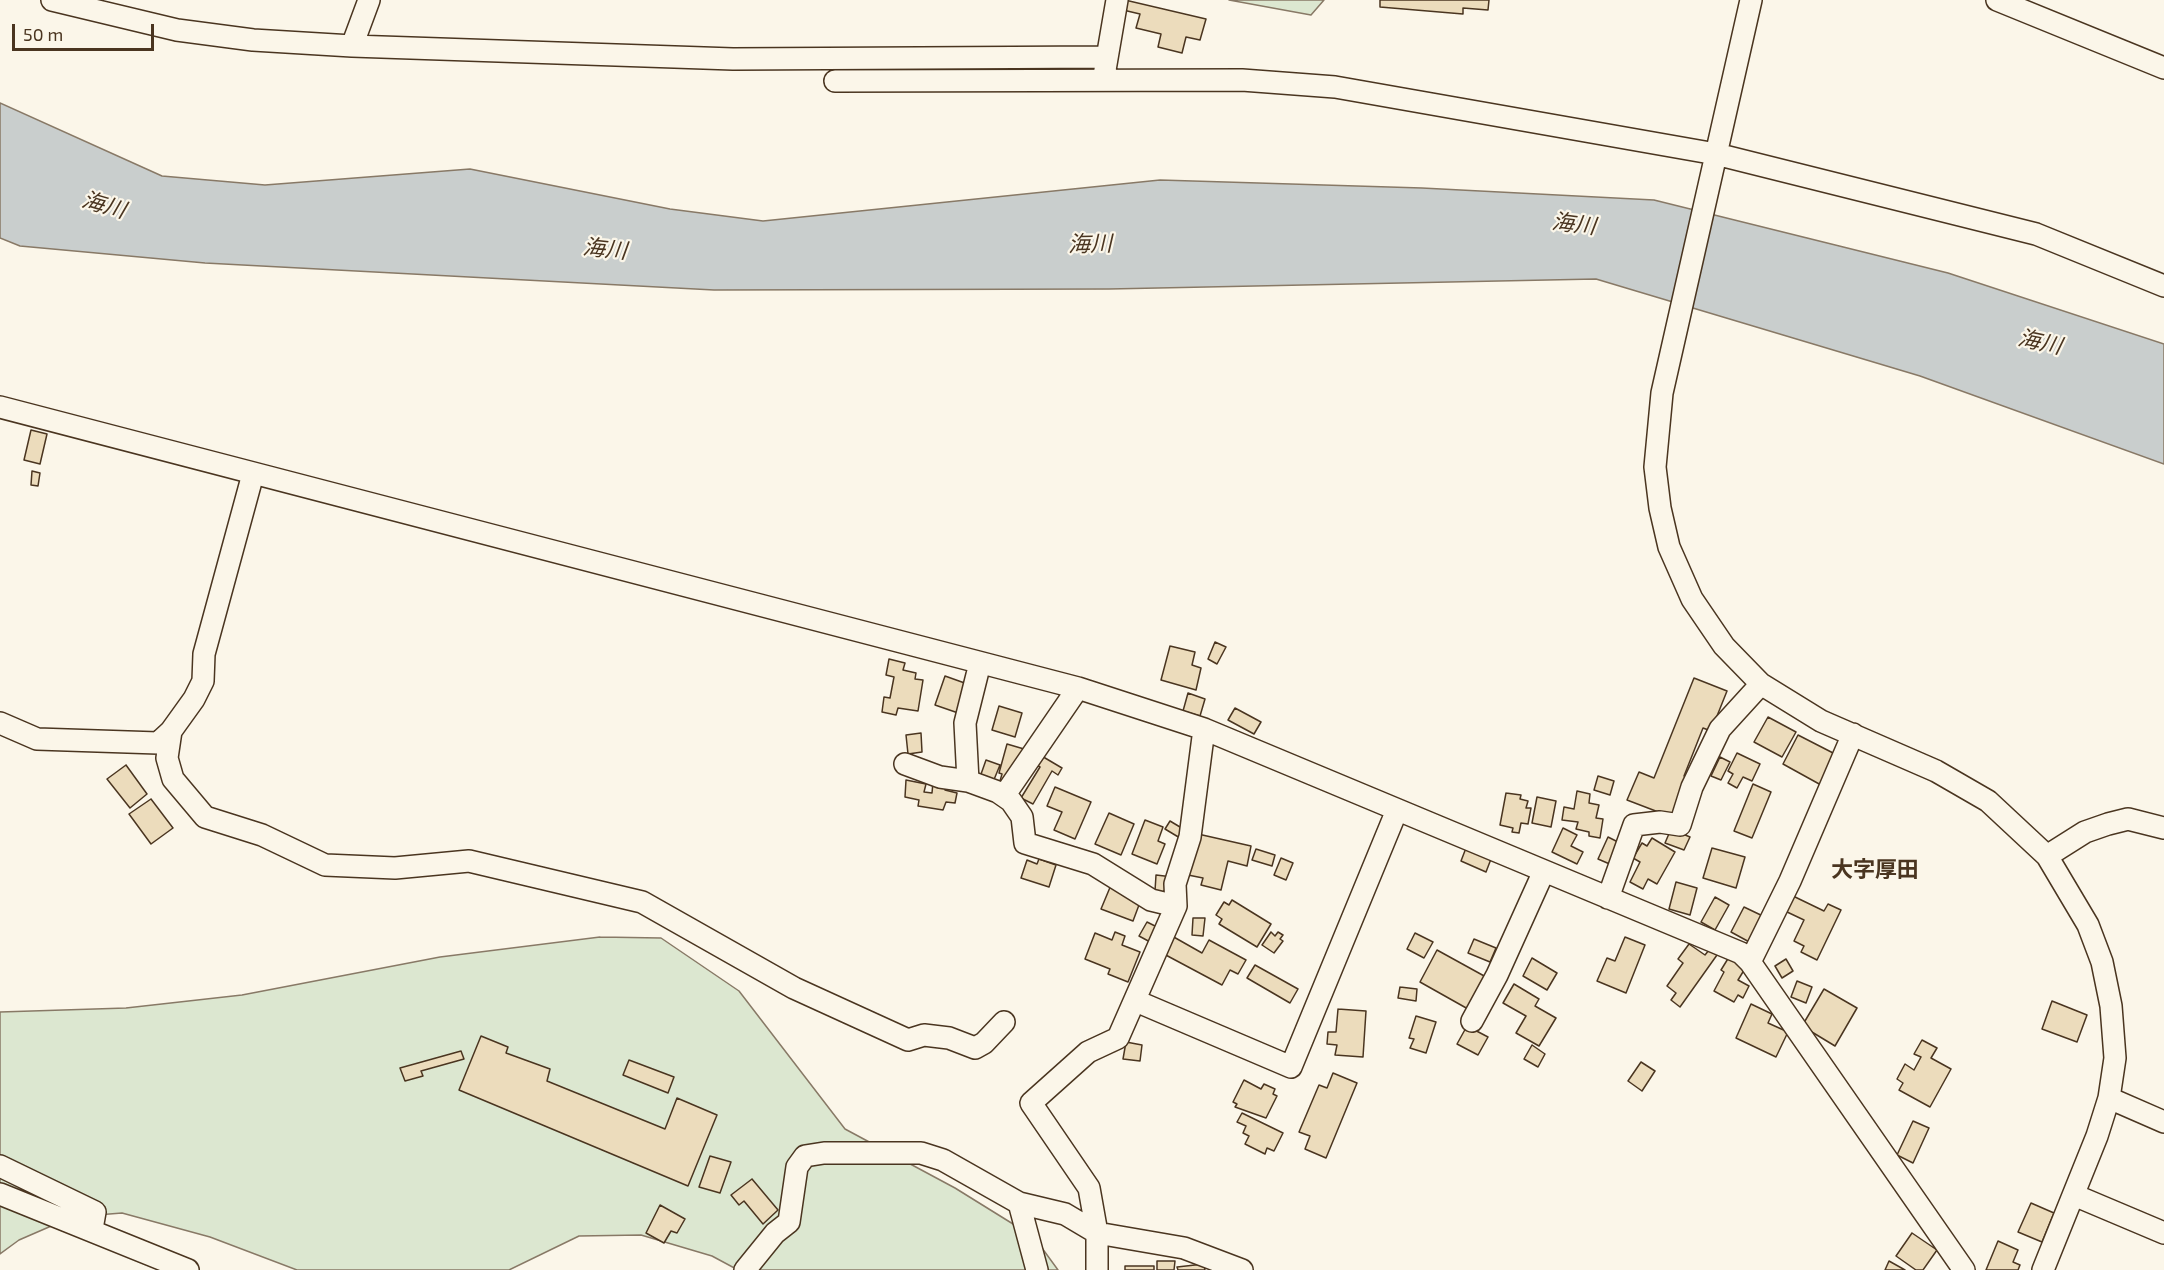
<!DOCTYPE html>
<meta charset="utf-8">
<style>
body{margin:0}
#map{position:relative;width:2164px;height:1270px;overflow:hidden;background:#fbf6e9;font-family:"Exo 2",sans-serif}
canvas{display:block}
.scale{position:absolute;left:12px;top:24px;width:142px;height:27px;box-sizing:border-box;border:3px solid #4a3520;border-top:0;padding-left:8px;font-size:18px;line-height:21px;white-space:nowrap;color:#4a3520;-webkit-text-stroke:4px #fbf6e9;paint-order:stroke}
</style>
<div id="map">
<canvas width="2164" height="1270"></canvas>
<div class="scale">50 m</div>
</div>
<script>
const context = document.querySelector('canvas').getContext('2d');
context.lineJoin = 'round';
function paint(path, color) { context.fillStyle = color; context.fill(path, 'evenodd'); }
const shape = rows => new Path2D(rows.map(r => 'M' + r).join(''));
function stroke(path, color, width, dash) { context.strokeStyle = color; context.lineWidth = width; context.lineCap = dash ? 'butt' : 'round'; context.setLineDash(dash || []); context.stroke(path); }
function label(font, color, halo, rows, align = 'center') {
  context.font = font + ' "Exo 2","Noto Sans JP",sans-serif'; context.lineWidth = 4.5; context.setLineDash([]); context.textBaseline = 'middle'; context.strokeStyle = halo; context.fillStyle = color; for (const [text, x, y, turn = 0] of rows) {
    context.save(); context.translate(x, y); context.rotate((+turn || 0) * Math.PI / 180); context.textAlign = isNaN(turn) ? turn : align; if (halo) context.strokeText(text, 0, 0); context.fillText(text, 0, 0); context.restore();
  }
}
const green = shape([
 [1229,0,1324,0,1311,15,1229,0],
 [600,937,661,938,739,991,845,1129,955,1188,1034,1237,1058,1270,738,1270,712,1256,641,1235,579,1236,509,1270,297,1270,210,1237,122,1213,72,1217,19,1240,0,1254,0,1012,126,1008,242,995,440,957,600,937]
]);
paint(green, '#dce7d0');
stroke(green, '#887966', 1.5);
const water = shape([
 [0,103,162,176,265,185,470,169,670,209,763,221,1160,180,1422,188,1654,200,1948,273,2164,344,2164,464,1920,376,1596,279,1109,289,714,290,205,263,20,246,0,238,0,103]
]);
paint(water, '#c9cecd');
stroke(water, '#887966', 1.5);
const building = shape([
 [1125,0,1206,19,1200,40,1186,37,1182,53,1158,47,1161,34,1136,28,1140,14,1123,10,1125,0],
 [1380,0,1489,0,1488,10,1463,8,1463,14,1380,7,1380,0],
 [31,430,47,434,40,464,24,460,31,430],
 [32,471,40,473,38,486,31,485,32,471],
 [1215,642,1226,647,1217,664,1208,659,1215,642],
 [1170,646,1195,652,1192,665,1201,668,1196,690,1161,680,1170,646],
 [889,659,905,663,903,670,916,673,915,679,923,680,918,711,898,708,896,715,882,712,884,697,890,698,894,677,886,675,889,659],
 [945,676,973,686,964,715,935,705,945,676],
 [1694,678,1727,691,1711,731,1703,728,1684,776,1690,778,1674,818,1627,800,1639,772,1654,778,1694,678],
 [1188,693,1205,699,1200,716,1183,711,1188,693],
 [999,706,1022,713,1015,737,992,730,999,706],
 [1235,708,1261,722,1254,734,1228,720,1235,708],
 [1768,717,1796,732,1782,757,1754,742,1768,717],
 [921,733,922,752,908,754,906,735,921,733],
 [1798,735,1837,755,1821,785,1783,764,1798,735],
 [1007,744,1024,749,1007,783,1000,781,1002,774,999,773,1007,744],
 [1737,753,1760,764,1752,781,1743,777,1737,788,1728,783,1733,774,1728,771,1737,753],
 [1040,755,1062,768,1058,775,1052,771,1033,804,1021,798,1040,767,1035,764,1040,755],
 [1720,757,1730,762,1721,780,1711,776,1720,757],
 [986,760,1000,765,993,782,980,777,986,760],
 [126,765,147,794,130,808,107,779,126,765],
 [1598,776,1614,781,1610,795,1594,790,1598,776],
 [906,780,926,784,924,792,932,793,933,782,946,786,945,790,957,793,955,803,946,802,943,810,918,806,919,800,905,797,906,780],
 [1753,784,1771,792,1752,838,1734,831,1753,784],
 [1055,787,1091,802,1075,839,1054,830,1062,812,1047,806,1055,787],
 [1577,791,1590,794,1589,803,1599,805,1596,818,1603,819,1600,838,1589,836,1589,832,1576,829,1578,822,1562,820,1564,807,1574,809,1577,791],
 [1506,793,1521,795,1520,799,1528,801,1526,808,1531,808,1528,824,1521,823,1519,833,1512,832,1513,828,1500,825,1506,793],
 [1537,797,1556,801,1551,827,1532,823,1537,797],
 [151,799,173,828,151,844,129,814,151,799],
 [1109,813,1134,824,1121,855,1095,844,1109,813],
 [1145,820,1163,827,1158,841,1165,844,1157,864,1132,854,1145,820],
 [1170,821,1185,830,1180,838,1165,829,1170,821],
 [1563,828,1577,835,1571,846,1583,852,1577,864,1552,852,1563,828],
 [1671,829,1690,837,1684,850,1665,843,1671,829],
 [1198,834,1251,846,1247,866,1228,861,1221,890,1201,885,1203,878,1188,875,1198,834],
 [1608,837,1622,844,1612,865,1598,859,1608,837],
 [1652,838,1675,852,1657,884,1648,879,1643,889,1630,882,1640,862,1633,858,1642,843,1647,846,1652,838],
 [1466,848,1491,859,1486,872,1461,861,1466,848],
 [1712,848,1745,857,1736,888,1703,878,1712,848],
 [1256,849,1275,855,1272,866,1252,860,1256,849],
 [1281,858,1293,863,1286,880,1274,875,1281,858],
 [1039,859,1056,865,1049,887,1021,878,1027,860,1037,864,1039,859],
 [1156,875,1173,877,1172,893,1155,891,1156,875],
 [1676,882,1697,888,1690,915,1669,909,1676,882],
 [1111,885,1142,897,1133,921,1101,909,1111,885],
 [1793,896,1824,911,1828,904,1841,910,1817,960,1801,952,1804,946,1794,941,1804,920,1785,911,1793,896],
 [1715,897,1729,905,1715,930,1701,922,1715,897],
 [1232,900,1271,924,1257,947,1219,924,1222,919,1216,915,1224,902,1229,905,1232,900],
 [1744,907,1767,918,1753,944,1731,932,1744,907],
 [1193,918,1205,918,1203,936,1192,935,1193,918],
 [1147,922,1161,929,1152,943,1139,936,1147,922],
 [1115,932,1125,936,1122,945,1140,952,1128,982,1108,974,1110,969,1085,959,1095,933,1112,940,1115,932],
 [1271,932,1275,936,1278,932,1283,935,1280,939,1283,941,1274,953,1262,945,1271,932],
 [1415,933,1433,942,1424,958,1407,949,1415,933],
 [1172,936,1202,953,1209,940,1246,960,1238,974,1230,970,1222,985,1162,953,1172,936],
 [1625,937,1645,945,1626,993,1597,981,1607,958,1615,961,1625,937],
 [1474,939,1496,948,1490,962,1468,953,1474,939],
 [1689,944,1705,955,1709,950,1717,955,1680,1007,1671,1000,1676,993,1667,986,1683,963,1678,959,1689,944],
 [1437,950,1486,977,1468,1009,1420,982,1437,950],
 [1729,957,1746,967,1738,980,1749,986,1743,998,1738,995,1734,1002,1714,991,1724,972,1721,970,1729,957],
 [1532,958,1557,973,1547,990,1523,976,1532,958],
 [1786,959,1793,971,1782,978,1775,966,1786,959],
 [1255,965,1298,989,1290,1003,1247,978,1255,965],
 [1797,981,1812,987,1806,1003,1791,997,1797,981],
 [1514,984,1539,999,1535,1006,1556,1018,1539,1046,1516,1033,1526,1016,1503,1003,1514,984],
 [1400,987,1417,989,1416,1001,1398,998,1400,987],
 [1824,989,1857,1008,1835,1046,1802,1026,1824,989],
 [2052,1001,2087,1015,2077,1042,2042,1029,2052,1001],
 [1751,1004,1772,1014,1768,1023,1788,1032,1776,1057,1736,1038,1751,1004],
 [1338,1009,1366,1011,1363,1057,1335,1055,1337,1045,1327,1044,1328,1032,1336,1032,1338,1009],
 [1416,1016,1436,1022,1426,1053,1410,1048,1414,1039,1409,1038,1416,1016],
 [1467,1026,1488,1037,1478,1055,1457,1044,1467,1026],
 [481,1036,508,1047,506,1053,550,1069,547,1081,665,1129,677,1098,717,1115,688,1186,459,1090,481,1036],
 [1922,1040,1937,1048,1931,1058,1951,1069,1930,1107,1899,1090,1903,1083,1897,1079,1905,1064,1914,1070,1921,1057,1914,1054,1922,1040],
 [1126,1042,1142,1045,1140,1061,1123,1059,1126,1042],
 [1532,1045,1545,1054,1538,1067,1524,1059,1532,1045],
 [461,1051,464,1059,421,1071,423,1076,405,1081,400,1068,461,1051],
 [629,1060,674,1077,668,1093,623,1075,629,1060],
 [1641,1062,1655,1071,1642,1091,1628,1081,1641,1062],
 [1333,1073,1357,1083,1326,1158,1305,1149,1310,1136,1299,1132,1319,1085,1327,1088,1333,1073],
 [1244,1080,1261,1089,1264,1084,1275,1089,1273,1094,1277,1096,1266,1118,1235,1107,1237,1104,1233,1102,1244,1080],
 [1242,1113,1283,1133,1274,1151,1267,1148,1265,1154,1245,1144,1249,1136,1243,1133,1246,1126,1237,1122,1242,1113],
 [1913,1121,1929,1128,1913,1163,1897,1155,1913,1121],
 [710,1156,731,1162,720,1193,699,1187,710,1156],
 [752,1179,778,1210,763,1224,744,1201,739,1205,731,1195,752,1179],
 [2031,1203,2054,1213,2042,1242,2018,1232,2031,1203],
 [660,1205,685,1219,677,1233,671,1231,664,1243,646,1233,660,1205],
 [1912,1233,1937,1250,1923,1270,1916,1270,1896,1256,1912,1233],
 [1998,1241,2018,1250,2013,1262,2020,1265,2018,1270,1986,1270,1998,1241],
 [1157,1261,1175,1261,1174,1270,1157,1270,1157,1261],
 [1889,1261,1905,1270,1885,1270,1889,1261],
 [1204,1264,1205,1270,1178,1270,1177,1267,1204,1264],
 [1125,1266,1154,1266,1154,1270,1125,1270,1125,1266]
]);
paint(building, '#ecdcbc');
stroke(building, '#4a3520', 1.5);
const minor = shape([
 [52,0,177,30,253,40,352,46,733,59,1107,57],
 [1751,0,1662,393,1655,467,1660,508,1669,547,1692,599,1724,646,1761,684,1821,721,1936,771,1988,801,2047,856,2088,925,2102,962,2111,1006,2115,1058,2109,1098,2097,1136,2043,1270],
 [1997,0,2164,68],
 [352,46,369,0],
 [1105,70,1117,0],
 [835,81,1242,80,1335,87,1716,154,2036,234,2164,286],
 [0,407,1078,688,1204,729,1741,953,1750,962,1964,1270],
 [0,723,37,739,158,743,171,731,194,699,203,681,204,654,253,474],
 [171,731,167,758,173,779,205,817,262,835,325,865,395,868,469,861,642,902,794,988,908,1040,924,1035,949,1038,975,1048,984,1043,1004,1022],
 [905,764,940,777,968,781,998,792,1011,801,1022,817,1025,843,1093,864,1151,900,1176,906],
 [968,781,965,723,980,663],
 [1004,796,1078,688],
 [2047,856,2085,832,2108,824,2128,819,2164,828],
 [1608,898,1634,825,1660,822,1680,825,1692,787,1720,729,1761,684],
 [1750,962,1790,881,1853,734],
 [1136,1001,1291,1067,1397,810],
 [1472,1021,1497,975,1544,871],
 [2109,1098,2164,1122],
 [0,1166,95,1212,92,1229],
 [0,1194,188,1270],
 [2074,1195,2164,1233],
 [1019,1203,1065,1214,1097,1233,1184,1248,1242,1270],
 [745,1270,775,1233,789,1222,797,1167,805,1156,824,1153,921,1153,943,1160,1019,1203,1037,1270],
 [1097,1270,1097,1233,1089,1188,1031,1103,1088,1052,1118,1038,1176,906,1175,884,1190,837,1204,729]
]);
stroke(minor, '#4a3520', 24);
stroke(minor, '#fbf6e9', 21);
label('italic 22px', '#4a3520', '#fbf6e9', [
 ["海川",104,205,16],
 ["海川",1574,224,7],
 ["海川",1090,244,-1],
 ["海川",605,249,6],
 ["海川",2040,342,12]
]);
label('bold 22px', '#4a3520', '#fbf6e9', [
 ["大字厚田",1875,870]
]);
</script>
